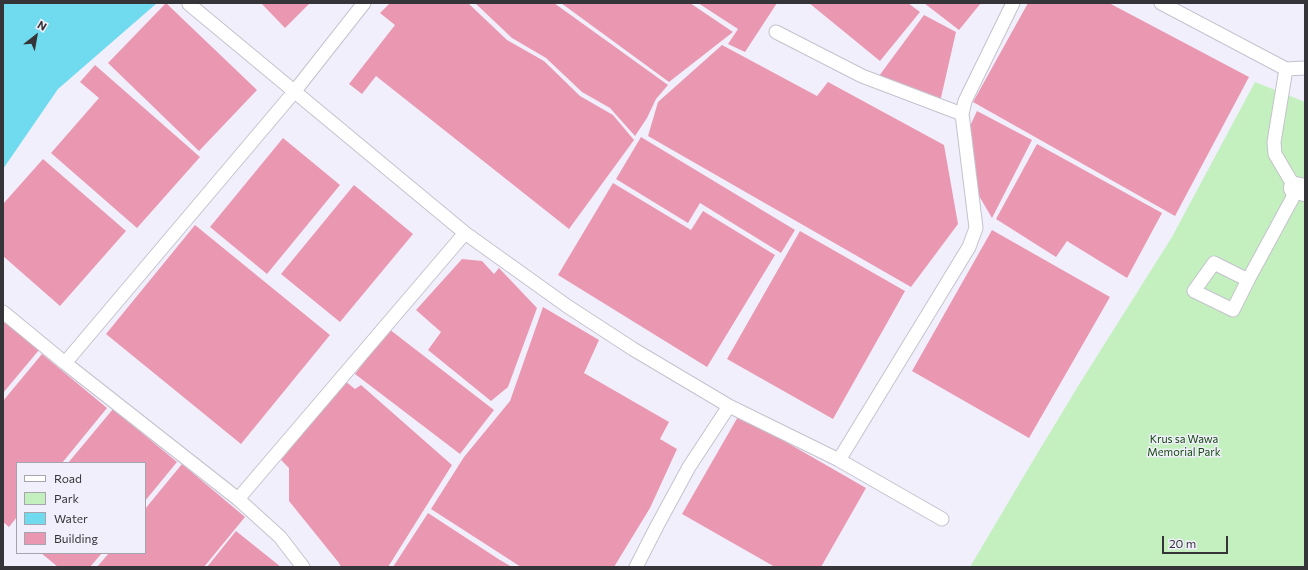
<!DOCTYPE html>
<style>
body{margin:0}
#map{position:relative;width:1308px;height:570px;overflow:hidden;background:#f1effb;font-family:Commissioner,sans-serif}
canvas{display:block}
.frame{position:absolute;inset:0;border:4px solid #353539;pointer-events:none}
.legend{position:absolute;left:16px;top:462px;width:130px;height:92px;box-sizing:border-box;background:#f1effb;border:1px solid #a6a5ad;margin:0;padding:5px 7px;list-style:none;font-size:12px;color:#353539}
.legend li{display:flex;align-items:center;gap:8px;height:20px}
.legend b{width:20px;border:1px solid #a6a5ad}
.north{position:absolute;left:16px;top:16px;width:40px;height:40px;-webkit-text-stroke:3px #f1effb;paint-order:stroke;rotate:31deg;font-size:11px;font-weight:700;line-height:16px;text-align:center;color:#353539}
.north::after{content:'';display:block;margin:auto;width:14px;height:18px;background:#353539;clip-path:polygon(50% 0,100% 100%,50% 72%,0 100%)}
.scale{position:absolute;left:1162px;top:536px;width:66px;height:18px;box-sizing:border-box;border:2px solid #353539;border-top:0;padding-left:5px;font-size:12px;line-height:14px;white-space:nowrap;color:#353539;-webkit-text-stroke:3px #f1effb;paint-order:stroke}
</style>
<div id="map">
<canvas width="1308" height="570"></canvas>
<div class="frame"></div>
<ul class="legend">
<li><b style="height:5px;background:#fff"></b>Road</li>
<li><b style="height:11px;background:#c3f0be"></b>Park</li>
<li><b style="height:11px;background:#70dbef"></b>Water</li>
<li><b style="height:11px;background:#ea98b2"></b>Building</li>
</ul>
<div class="north">N</div>
<div class="scale">20 m</div>
</div>
<script>
const context = document.querySelector('canvas').getContext('2d');
context.lineJoin = 'round';
function paint(path, color) { context.fillStyle = color; context.fill(path, 'evenodd'); }
const shape = rows => new Path2D(rows.map(r => 'M' + r).join(''));
function stroke(path, color, width, dash) { context.strokeStyle = color; context.lineWidth = width; context.lineCap = dash ? 'butt' : 'round'; context.setLineDash(dash || []); context.stroke(path); }
function label(font, color, halo, rows, align = 'center') {
  context.font = font + ' Commissioner,sans-serif'; context.lineWidth = 3; context.setLineDash([]); context.textBaseline = 'middle'; context.strokeStyle = halo; context.fillStyle = color; for (const [text, x, y, turn = 0] of rows) {
    context.save(); context.translate(x, y); context.rotate((+turn || 0) * Math.PI / 180); context.textAlign = isNaN(turn) ? turn : align; if (halo) context.strokeText(text, 0, 0); context.fillText(text, 0, 0); context.restore();
  }
}
paint(shape([
 [1255,82,1305,102,1305,567,970,567,1031,464,1080,383,1172,237]
]), '#c3f0be');
paint(shape([
 [3,3,157,3,58,89,3,169]
]), '#70dbef');
paint(shape([
 [166,3,257,90,199,151,108,63],
 [261,3,310,3,285,28],
 [390,3,468,3,507,40,544,61,580,96,613,115,634,140,569,229,376,76,362,94,349,84,395,25,380,13],
 [475,3,554,3,668,85,656,99,647,118,635,136,610,108,582,92,546,58,512,38],
 [561,3,690,3,733,32,669,82],
 [698,3,777,3,745,52,728,44,738,29],
 [809,3,908,3,920,12,880,61],
 [924,3,981,3,959,30],
 [1028,3,1109,3,1249,77,1175,216,973,102],
 [924,15,956,32,940,102,879,76],
 [722,45,817,96,828,82,944,145,958,224,911,287,648,136,658,102],
 [95,65,200,157,137,228,51,153,99,98,80,82],
 [977,111,1032,140,992,218,975,189,970,126],
 [641,137,795,230,781,253,700,203,688,223,616,179],
 [283,138,340,185,267,274,210,227],
 [1037,144,1162,213,1127,278,1067,241,1056,257,996,219],
 [43,159,126,231,60,306,3,256,3,204],
 [613,183,691,230,703,211,775,255,707,367,558,275],
 [354,185,413,234,340,322,281,274],
 [195,225,330,335,241,444,106,334],
 [992,230,1110,297,1029,438,912,371],
 [800,231,905,291,833,419,727,359],
 [462,259,482,261,494,274,499,268,537,308,508,387,491,401,428,350,441,332,416,310],
 [543,307,599,340,584,373,669,422,660,439,677,449,650,508,614,567,521,567,431,509,464,457,510,401],
 [3,320,39,350,3,393],
 [389,329,494,410,460,454,355,374],
 [42,354,107,408,62,463,17,463,17,517,9,527,3,522,3,401],
 [345,381,355,389,361,385,452,465,388,567,341,567,339,563,289,501,289,468,281,460],
 [113,409,177,462,145,501,145,463,68,463],
 [739,415,866,488,821,567,775,567,682,514],
 [182,464,245,517,204,567,97,567,109,553,145,553,145,509],
 [428,513,500,560,512,567,393,567],
 [236,531,281,567,207,567],
 [41,553,102,553,90,567,58,567]
]), '#ea98b2');
const lane = shape([
 [1161,3,1286,69,1305,68],
 [189,4,465,233,567,306,633,349,729,406,839,460],
 [776,32,862,76,962,114],
 [1248,280,1214,263,1194,291,1233,310,1248,280,1292,199,1295,188,1275,154,1274,142,1286,69],
 [3,312,65,363,238,499,280,537,303,567],
 [65,363,294,92,364,3],
 [238,499,465,233],
 [942,519,839,460,969,247,976,228,962,114,965,101,1013,3],
 [636,567,657,526,689,467,729,406]
]);
const street = shape([
 [1295,188,1305,190]
]);
stroke(lane, '#c4c2cd', 15);
stroke(street, '#c4c2cd', 24);
stroke(lane, '#fff', 13);
stroke(street, '#fff', 22);
label('11px', '#11490e', '#f1effb', [
 ["Krus sa Wawa",1184,439],
 ["Memorial Park",1184,452]
]);
</script>
